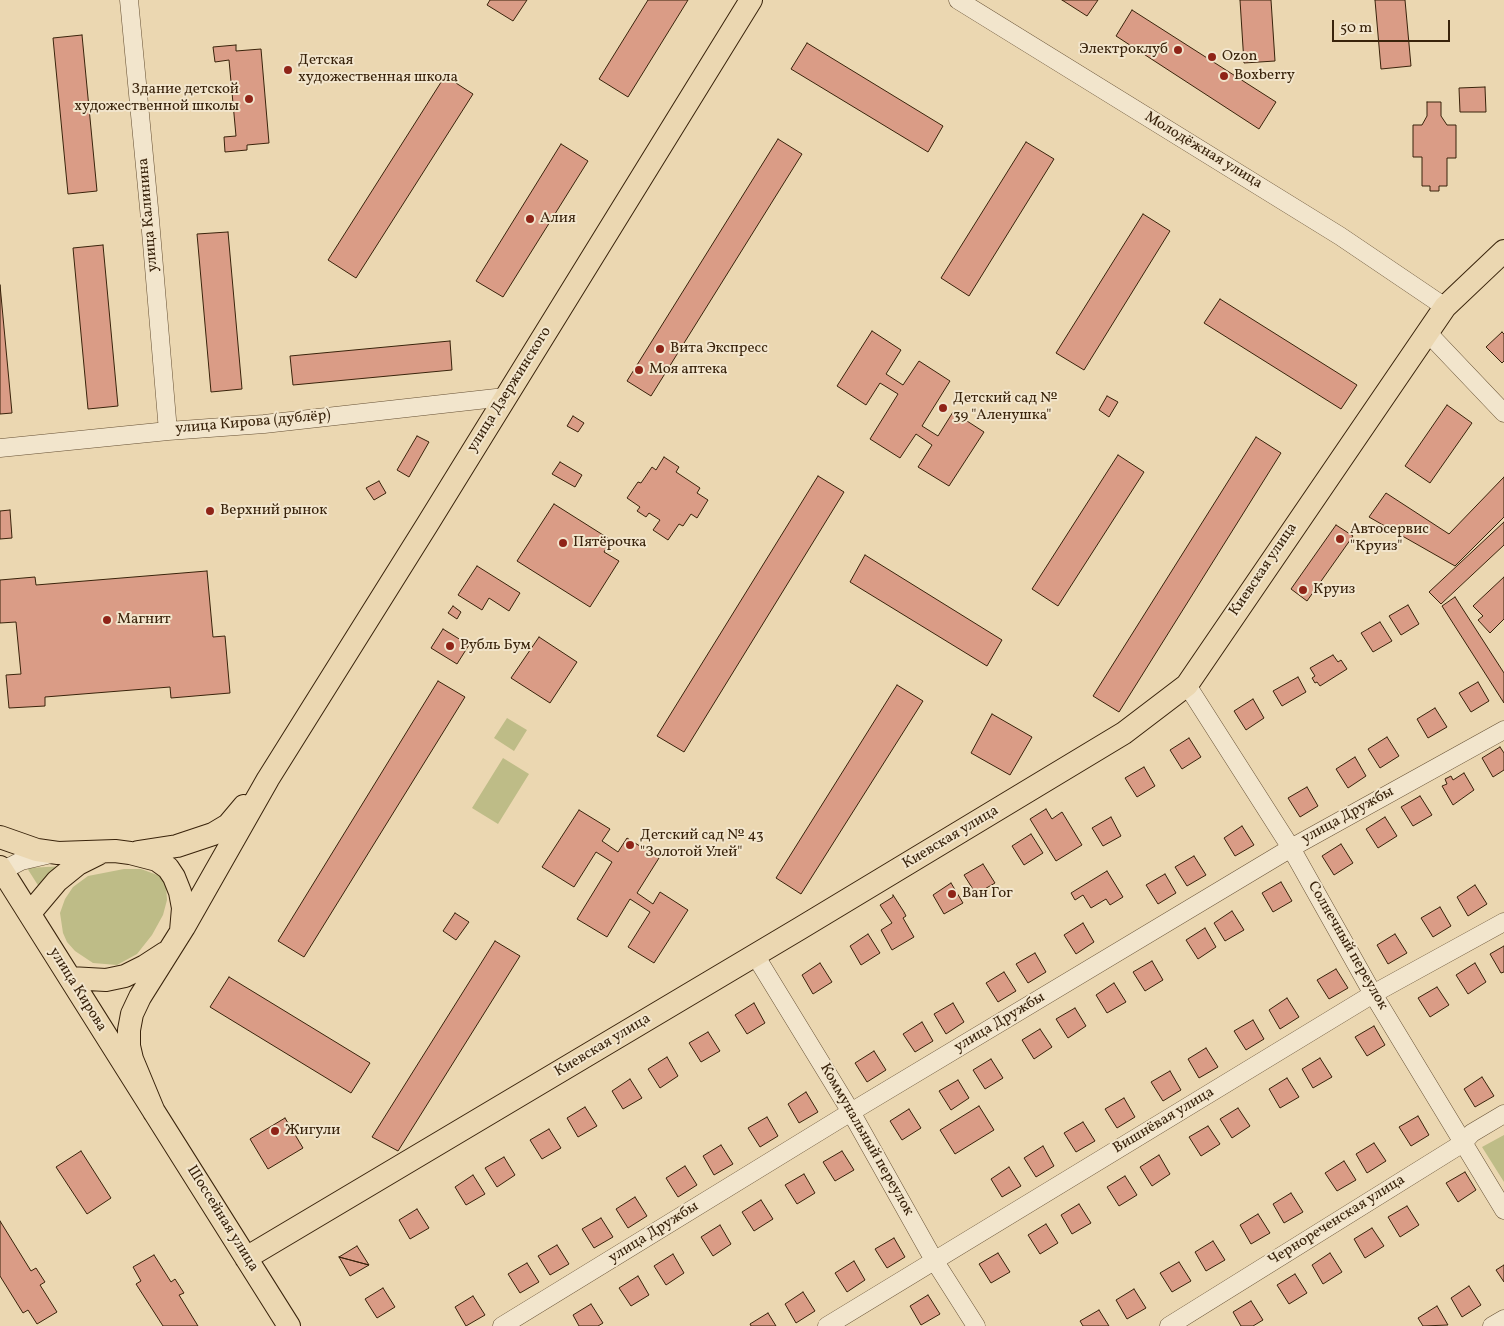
<!DOCTYPE html>
<meta charset="utf-8">
<style>
body{margin:0}
#map{position:relative;width:1504px;height:1326px;overflow:hidden;background:#ebd7b1;font-family:Vollkorn,serif}
canvas{display:block}
.scale{position:absolute;left:1332px;top:20px;width:118px;height:22px;box-sizing:border-box;border:2px solid #39230b;border-top:0;padding-left:6px;font-size:15px;line-height:18px;white-space:nowrap;color:#39230b;-webkit-text-stroke:4px #f2e5cc;paint-order:stroke}
</style>
<div id="map">
<canvas width="1504" height="1326"></canvas>
<div class="scale">50 m</div>
</div>
<script>
const context = document.querySelector('canvas').getContext('2d');
context.lineJoin = 'round';
function paint(path, color) { context.fillStyle = color; context.fill(path, 'evenodd'); }
const shape = rows => new Path2D(rows.map(r => 'M' + r).join(''));
function stroke(path, color, width, dash) { context.strokeStyle = color; context.lineWidth = width; context.lineCap = dash ? 'butt' : 'round'; context.setLineDash(dash || []); context.stroke(path); }
function label(font, color, halo, rows, align = 'center') {
  context.font = font + ' Vollkorn,serif'; context.lineWidth = 4; context.setLineDash([]); context.textBaseline = 'middle'; context.strokeStyle = halo; context.fillStyle = color; for (const [text, x, y, turn = 0] of rows) {
    context.save(); context.translate(x, y); context.rotate((+turn || 0) * Math.PI / 180); context.textAlign = isNaN(turn) ? turn : align; if (halo) context.strokeText(text, 0, 0); context.fillText(text, 0, 0); context.restore();
  }
}
paint(shape([
 [507,718,527,730,514,751,494,738],
 [503,758,529,774,498,824,472,808],
 [65,866,41,890,27,868],
 [124,869,141,869,160,876,166,886,167,900,163,915,152,935,137,954,117,965,93,963,75,951,67,942,63,933,60,913,65,899,73,887,88,876],
 [1504,1135,1504,1182,1482,1147]
]), '#bebc87');
const building = shape([
 [490,0,527,0,513,21,487,5,490,0],
 [648,0,688,0,628,97,599,79,648,0],
 [1062,0,1098,0,1087,16,1062,0],
 [1240,0,1271,0,1275,61,1244,63,1240,0],
 [1375,0,1405,0,1411,66,1381,69,1375,0],
 [1132,10,1276,102,1259,129,1116,36,1132,10],
 [82,35,97,191,68,194,53,38,82,35],
 [807,43,943,126,928,152,791,69,807,43],
 [236,45,236,51,261,49,269,143,247,145,247,150,225,152,224,137,236,136,229,60,215,62,213,47,236,45],
 [445,76,473,94,356,278,328,260,445,76],
 [1485,87,1486,112,1460,112,1459,88,1485,87],
 [1427,102,1441,102,1441,116,1447,125,1456,125,1456,158,1447,158,1447,186,1439,186,1439,191,1430,191,1430,186,1422,186,1422,157,1413,157,1413,125,1422,125,1427,116,1427,102],
 [778,139,802,154,651,396,627,381,778,139],
 [1026,142,1054,159,969,296,941,278,1026,142],
 [561,144,588,161,503,297,476,281,561,144],
 [1143,214,1170,231,1084,370,1056,353,1143,214],
 [228,232,242,389,211,392,197,234,228,232],
 [103,245,118,406,88,409,73,248,103,245],
 [0,285,12,413,0,414,0,285],
 [1220,299,1357,385,1341,409,1204,323,1220,299],
 [872,331,901,350,886,374,903,385,919,361,950,381,922,426,938,436,953,412,984,432,949,486,918,467,932,445,916,434,900,458,870,439,898,394,880,383,866,405,837,386,872,331],
 [1502,332,1504,334,1504,361,1502,363,1486,347,1502,332],
 [450,341,452,370,293,385,290,356,450,341],
 [1107,396,1118,402,1109,417,1099,410,1107,396],
 [1447,405,1472,423,1430,483,1405,466,1447,405],
 [573,416,584,423,578,432,567,426,573,416],
 [417,436,429,442,409,477,397,470,417,436],
 [1256,437,1281,453,1119,712,1093,696,1256,437],
 [1118,455,1144,472,1058,606,1032,589,1118,455],
 [664,457,679,467,676,472,700,488,697,493,708,500,697,518,691,514,683,526,679,524,668,540,653,530,660,520,649,513,646,517,637,511,640,507,627,498,638,482,641,483,652,467,656,470,664,457],
 [560,462,582,475,575,487,552,474,560,462],
 [818,476,844,492,684,752,657,736,818,476],
 [1504,477,1504,517,1455,566,1369,517,1386,493,1449,534,1504,477],
 [379,481,386,493,374,500,366,488,379,481],
 [554,504,611,540,604,552,619,561,590,607,517,561,554,504],
 [10,510,12,538,0,539,0,511,10,510],
 [1504,522,1504,545,1441,604,1429,592,1504,522],
 [1336,525,1353,536,1307,601,1291,589,1336,525],
 [865,555,1002,640,987,666,850,582,865,555],
 [477,566,520,593,509,611,489,598,482,610,458,595,477,566],
 [207,571,213,637,225,636,230,693,171,698,170,687,45,697,45,706,9,708,6,675,21,674,16,622,0,623,0,580,35,577,36,585,207,571],
 [1504,577,1504,619,1490,633,1478,620,1483,616,1473,606,1504,577],
 [1455,597,1504,673,1504,703,1442,606,1455,597],
 [1408,605,1419,624,1401,635,1389,616,1408,605],
 [453,606,461,612,457,619,448,613,453,606],
 [1380,622,1392,641,1373,652,1361,633,1380,622],
 [443,629,469,645,457,664,431,648,443,629],
 [539,637,577,662,550,703,511,678,539,637],
 [1333,655,1338,662,1341,660,1347,669,1320,686,1317,682,1315,683,1312,678,1315,676,1310,668,1333,655],
 [1298,677,1306,692,1282,706,1273,691,1298,677],
 [438,681,465,697,304,957,278,941,438,681],
 [1478,682,1489,701,1471,712,1459,693,1478,682],
 [897,685,923,701,801,894,776,878,897,685],
 [1253,699,1264,718,1246,730,1234,711,1253,699],
 [1435,708,1447,727,1428,738,1417,719,1435,708],
 [992,714,1032,737,1010,775,971,753,992,714],
 [1387,737,1399,756,1380,768,1368,749,1387,737],
 [1189,738,1201,757,1182,769,1170,750,1189,738],
 [1500,747,1504,753,1504,770,1493,777,1482,758,1500,747],
 [1355,757,1366,776,1348,788,1336,769,1355,757],
 [1144,767,1155,786,1137,797,1125,778,1144,767],
 [1464,773,1474,790,1453,805,1442,786,1447,784,1445,779,1451,776,1453,780,1464,773],
 [1307,787,1318,806,1300,817,1288,798,1307,787],
 [1420,796,1432,815,1413,826,1401,807,1420,796],
 [1046,809,1052,819,1062,812,1082,845,1056,861,1030,819,1046,809],
 [579,810,610,829,602,841,618,852,627,838,659,858,637,893,653,904,660,892,688,910,654,963,628,947,650,912,630,899,607,937,577,919,612,862,596,852,574,887,542,867,579,810],
 [1111,817,1121,836,1103,846,1092,828,1111,817],
 [1385,817,1397,836,1378,848,1366,829,1385,817],
 [1242,826,1254,845,1235,856,1224,838,1242,826],
 [1031,834,1043,853,1024,865,1012,846,1031,834],
 [1341,844,1353,863,1334,875,1322,856,1341,844],
 [1194,856,1206,875,1187,886,1175,867,1194,856],
 [983,864,995,883,976,894,964,875,983,864],
 [1107,871,1123,897,1110,905,1106,899,1091,908,1083,895,1075,900,1071,893,1107,871],
 [1165,874,1176,893,1158,904,1146,885,1165,874],
 [1281,882,1292,901,1273,912,1262,893,1281,882],
 [951,883,963,903,944,914,933,895,951,883],
 [1475,885,1487,904,1468,916,1457,897,1475,885],
 [893,895,904,912,906,916,903,918,914,937,892,950,881,930,892,923,880,905,893,897,893,895],
 [1440,907,1451,926,1433,937,1421,918,1440,907],
 [1232,911,1244,930,1225,941,1214,923,1232,911],
 [455,913,469,922,456,940,443,931,455,913],
 [1083,923,1094,942,1076,954,1064,935,1083,923],
 [1205,928,1216,947,1198,959,1186,940,1205,928],
 [868,934,880,953,861,965,850,946,868,934],
 [1395,934,1407,953,1388,964,1377,945,1395,934],
 [495,941,520,956,398,1151,372,1137,495,941],
 [1504,946,1504,972,1501,973,1490,954,1504,946],
 [1035,953,1046,972,1028,983,1016,964,1035,953],
 [1152,961,1163,980,1145,991,1133,972,1152,961],
 [820,963,832,982,813,994,802,975,820,963],
 [1475,963,1486,982,1468,994,1456,975,1475,963],
 [1336,969,1348,988,1329,999,1317,980,1336,969],
 [1004,972,1016,991,998,1002,986,983,1004,972],
 [229,977,370,1063,351,1093,210,1007,229,977],
 [1114,983,1126,1002,1107,1013,1096,995,1114,983],
 [1437,987,1449,1005,1430,1017,1418,998,1437,987],
 [1287,998,1299,1017,1280,1029,1269,1010,1287,998],
 [754,1003,765,1023,747,1034,735,1015,754,1003],
 [953,1003,964,1022,946,1034,934,1014,953,1003],
 [1075,1008,1086,1026,1068,1038,1056,1019,1075,1008],
 [1253,1020,1264,1039,1246,1050,1234,1031,1253,1020],
 [922,1022,933,1041,915,1052,903,1034,922,1022],
 [1374,1026,1385,1045,1367,1056,1355,1037,1374,1026],
 [1040,1029,1052,1047,1034,1059,1022,1040,1040,1029],
 [708,1032,720,1051,701,1062,689,1043,708,1032],
 [1206,1048,1218,1067,1199,1078,1188,1059,1206,1048],
 [874,1051,886,1070,867,1082,855,1063,874,1051],
 [667,1057,678,1076,660,1088,648,1069,667,1057],
 [1320,1058,1332,1077,1313,1088,1302,1069,1320,1058],
 [991,1059,1003,1078,985,1089,973,1070,991,1059],
 [1170,1071,1181,1090,1163,1101,1151,1082,1170,1071],
 [1482,1077,1494,1096,1475,1107,1464,1089,1482,1077],
 [1287,1078,1299,1097,1280,1108,1269,1089,1287,1078],
 [630,1079,642,1098,623,1109,612,1091,630,1079],
 [958,1080,969,1098,951,1110,939,1091,958,1080],
 [806,1092,818,1112,799,1123,788,1104,806,1092],
 [1124,1098,1135,1117,1117,1128,1105,1109,1124,1098],
 [979,1106,994,1130,955,1154,940,1130,979,1106],
 [585,1107,597,1126,578,1137,567,1118,585,1107],
 [1238,1108,1250,1126,1232,1138,1220,1119,1238,1108],
 [909,1109,921,1128,902,1140,890,1121,909,1109],
 [1418,1116,1429,1135,1411,1146,1399,1127,1418,1116],
 [767,1117,778,1136,760,1147,748,1128,767,1117],
 [285,1118,303,1148,268,1169,250,1139,285,1118],
 [1083,1122,1095,1141,1076,1152,1064,1133,1083,1122],
 [1208,1126,1220,1144,1201,1156,1189,1137,1208,1126],
 [549,1129,561,1148,542,1159,530,1140,549,1129],
 [1374,1143,1386,1161,1367,1173,1356,1154,1374,1143],
 [721,1145,733,1164,714,1175,703,1156,721,1145],
 [1043,1146,1054,1166,1036,1177,1024,1158,1043,1146],
 [81,1151,111,1198,87,1214,56,1167,81,1151],
 [842,1151,854,1170,835,1181,823,1162,842,1151],
 [1159,1155,1170,1174,1152,1186,1140,1167,1159,1155],
 [504,1157,515,1175,497,1187,485,1168,504,1157],
 [1344,1161,1356,1180,1337,1191,1325,1173,1344,1161],
 [685,1166,697,1185,678,1197,666,1178,685,1166],
 [1009,1167,1021,1186,1002,1197,991,1179,1009,1167],
 [1465,1172,1476,1190,1458,1202,1446,1183,1465,1172],
 [804,1174,815,1193,797,1204,785,1185,804,1174],
 [473,1175,485,1194,466,1205,455,1187,473,1175],
 [1125,1176,1137,1195,1119,1206,1107,1187,1125,1176],
 [1291,1193,1303,1212,1284,1223,1273,1204,1291,1193],
 [635,1197,647,1216,628,1228,616,1209,635,1197],
 [761,1200,773,1219,754,1231,742,1212,761,1200],
 [1079,1204,1091,1223,1072,1234,1061,1215,1079,1204],
 [1407,1206,1419,1225,1400,1237,1388,1217,1407,1206],
 [417,1209,429,1228,410,1239,399,1220,417,1209],
 [1258,1214,1270,1233,1251,1244,1240,1225,1258,1214],
 [601,1218,613,1237,594,1248,582,1229,601,1218],
 [0,1221,31,1271,36,1268,45,1282,40,1285,57,1312,37,1324,28,1310,23,1313,0,1276,0,1221],
 [1046,1224,1058,1243,1040,1254,1028,1235,1046,1224],
 [720,1225,731,1244,713,1256,701,1237,720,1225],
 [1372,1228,1384,1246,1365,1258,1354,1239,1372,1228],
 [894,1238,905,1257,887,1268,875,1249,894,1238],
 [1213,1241,1225,1260,1206,1271,1195,1252,1213,1241],
 [557,1245,569,1264,550,1275,538,1256,557,1245],
 [357,1246,369,1265,339,1257,357,1246],
 [998,1253,1010,1272,991,1283,979,1264,998,1253],
 [1330,1253,1342,1272,1323,1284,1312,1265,1330,1253],
 [673,1254,684,1273,666,1285,654,1266,673,1254],
 [154,1255,171,1282,175,1279,184,1293,179,1295,198,1326,163,1326,136,1284,141,1281,133,1267,154,1255],
 [339,1257,369,1265,350,1276,339,1257],
 [854,1261,865,1280,847,1292,835,1273,854,1261],
 [1179,1262,1191,1281,1172,1292,1160,1273,1179,1262],
 [527,1263,539,1282,520,1293,508,1274,527,1263],
 [1504,1265,1504,1282,1496,1270,1504,1265],
 [1295,1274,1307,1293,1289,1304,1277,1285,1295,1274],
 [638,1276,649,1295,631,1306,619,1288,638,1276],
 [1469,1286,1481,1305,1462,1317,1451,1298,1469,1286],
 [383,1288,395,1307,377,1318,365,1299,383,1288],
 [1134,1289,1146,1308,1127,1319,1116,1300,1134,1289],
 [803,1292,815,1311,796,1323,785,1304,803,1292],
 [928,1295,940,1314,921,1325,910,1306,928,1295],
 [473,1296,485,1315,466,1326,455,1307,473,1296],
 [1251,1301,1263,1320,1253,1326,1241,1326,1233,1312,1251,1301],
 [591,1304,603,1323,598,1326,579,1326,573,1315,591,1304],
 [1437,1306,1448,1325,1423,1326,1418,1318,1437,1306],
 [1099,1310,1109,1326,1083,1326,1080,1321,1099,1310],
 [768,1313,776,1326,751,1326,750,1324,768,1313]
]);
paint(building, '#da9c86');
stroke(building, '#39230b', 1);
const minor = shape([
 [129,0,149,208,168,431],
 [958,0,1340,236,1445,307],
 [1427,332,1504,413],
 [0,448,168,431,264,424,505,397],
 [1187,685,1291,848,1373,994,1504,1210],
 [0,872,21,861,51,854],
 [755,955,851,1112,934,1260,976,1326],
 [502,1326,851,1112,1291,848,1504,730],
 [827,1326,1373,994,1504,922],
 [1169,1326,1463,1143,1472,1133,1504,1114],
 [1492,1326,1504,1319]
]);
const major = shape([
 [0,837,37,850,58,853,115,851,130,853,157,860,168,868,174,877,180,892,183,908,181,931],
 [138,852,177,846,213,834,228,825,244,806],
 [0,867,289,1326],
 [30,913,57,881,78,864,98,854],
 [70,978,106,980,125,976,145,966,165,953],
 [154,1112,132,1059,129,1046,129,1030,132,1014,140,997,184,927,268,779,427,525,751,0],
 [246,1258,799,929,1124,733,1187,685,1445,307,1504,251]
]);
stroke(minor, '#665034', 19);
stroke(major, '#39230b', 24);
stroke(minor, '#f2e5cc', 18);
stroke(major, '#ebd7b1', 22);
for (const [x, y, r, color] of [
 [1178,50,5,"#8f2418"],
 [1212,57,5,"#8f2418"],
 [288,70,5,"#8f2418"],
 [1224,76,5,"#8f2418"],
 [249,99,5,"#8f2418"],
 [530,219,5,"#8f2418"],
 [660,349,5,"#8f2418"],
 [639,370,5,"#8f2418"],
 [943,408,5,"#8f2418"],
 [210,511,5,"#8f2418"],
 [1340,539,5,"#8f2418"],
 [563,543,5,"#8f2418"],
 [1303,590,5,"#8f2418"],
 [107,620,5,"#8f2418"],
 [450,646,5,"#8f2418"],
 [630,845,5,"#8f2418"],
 [952,894,5,"#8f2418"],
 [275,1131,5,"#8f2418"]
]) { const dot = new Path2D(); dot.arc(x, y, r, 0, 2 * Math.PI); context.fillStyle = color; context.fill(dot); stroke(dot, '#f2e5cc', 2); }
label('15px', '#39230b', '#f2e5cc', [
 ["Электроклуб",1168,50,"right"],
 ["Ozon",1222,57],
 ["Детская",298,61],
 ["художественная школа",298,78],
 ["Boxberry",1234,76],
 ["Здание детской",239,90,"right"],
 ["художественной школы",239,107,"right"],
 ["Алия",540,219],
 ["Вита Экспресс",670,349],
 ["Моя аптека",649,370],
 ["Детский сад №",953,399],
 ["39 \"Аленушка\"",953,416],
 ["Верхний рынок",220,511],
 ["Автосервис",1350,530],
 ["\"Круиз\"",1350,547],
 ["Пятёрочка",573,543],
 ["Круиз",1313,590],
 ["Магнит",117,620],
 ["Рубль Бум",460,646],
 ["Детский сад № 43",640,836],
 ["\"Золотой Улей\"",640,853],
 ["Ван Гог",962,894],
 ["Жигули",285,1131]
], 'left');
label('15px', '#39230b', '#f2e5cc', [
 ["Молодёжная улица",1203,151,31],
 ["улица Калинина",149,215,-95],
 ["улица Дзержинского",510,390,-58],
 ["улица Кирова (дублёр)",253,423,-5],
 ["Киевская улица",1264,570,-56],
 ["улица Дружбы",1348,816,-29],
 ["Киевская улица",951,838,-31],
 ["Солнечный переулок",1347,946,60],
 ["улица Кирова",77,990,58],
 ["улица Дружбы",1000,1023,-31],
 ["Киевская улица",603,1046,-31],
 ["Вишнёвая улица",1164,1121,-31],
 ["Коммунальный переулок",866,1140,60],
 ["Шоссейная улица",222,1219,58],
 ["Чернореченская улица",1337,1221,-32],
 ["улица Дружбы",654,1233,-32]
]);
</script>
